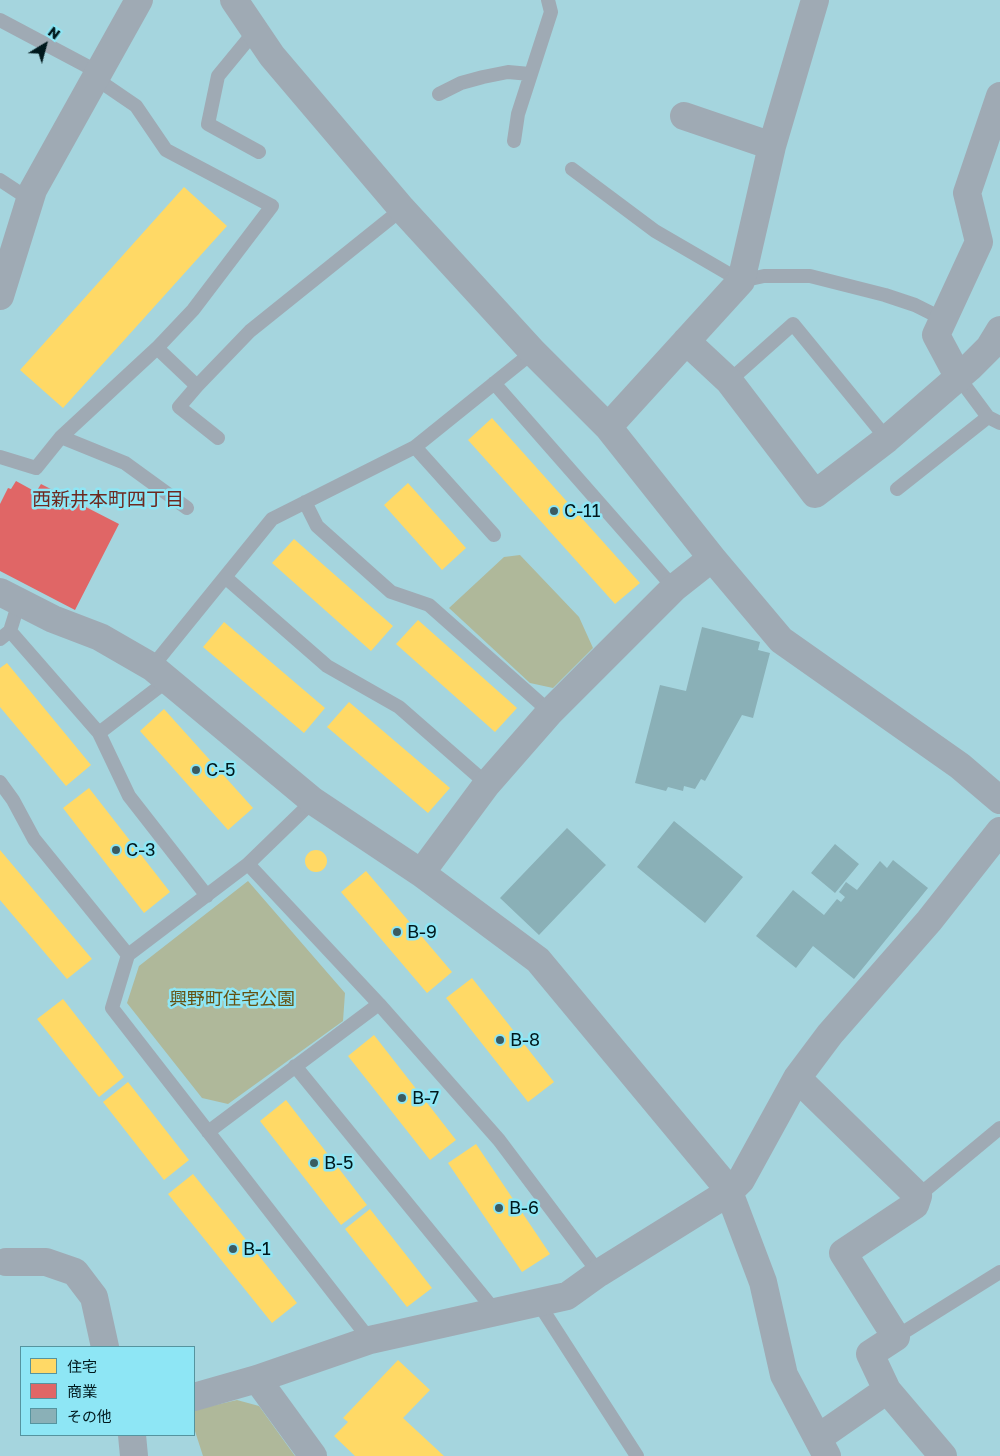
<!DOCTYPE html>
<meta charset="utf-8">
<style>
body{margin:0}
#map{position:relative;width:1000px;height:1456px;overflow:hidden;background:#a5d5de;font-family:"Golos Text","Noto Sans JP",sans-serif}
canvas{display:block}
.legend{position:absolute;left:20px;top:1346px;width:175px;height:90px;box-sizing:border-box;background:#8ee6f5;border:1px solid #55949f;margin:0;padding:6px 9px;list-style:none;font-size:15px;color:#00191d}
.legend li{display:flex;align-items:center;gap:10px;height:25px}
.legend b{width:25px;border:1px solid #55949f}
.north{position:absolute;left:20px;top:20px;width:50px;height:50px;-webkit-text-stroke:4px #8ee6f5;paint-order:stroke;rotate:37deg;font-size:14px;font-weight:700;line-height:20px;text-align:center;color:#00191d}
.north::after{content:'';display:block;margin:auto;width:18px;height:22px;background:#00191d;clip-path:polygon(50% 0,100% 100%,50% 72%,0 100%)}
</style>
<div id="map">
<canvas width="1000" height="1456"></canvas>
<ul class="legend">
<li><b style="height:14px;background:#ffd966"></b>住宅</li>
<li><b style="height:14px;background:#e06666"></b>商業</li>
<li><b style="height:14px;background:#8ab0b7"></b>その他</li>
</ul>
<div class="north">N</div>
</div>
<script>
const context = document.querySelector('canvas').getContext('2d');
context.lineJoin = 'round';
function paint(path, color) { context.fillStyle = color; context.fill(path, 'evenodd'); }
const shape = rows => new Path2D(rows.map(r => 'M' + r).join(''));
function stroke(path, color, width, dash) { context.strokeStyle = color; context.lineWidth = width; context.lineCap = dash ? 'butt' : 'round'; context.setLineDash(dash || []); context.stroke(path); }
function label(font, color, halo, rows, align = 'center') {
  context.font = font + ' "Golos Text","Noto Sans JP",sans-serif'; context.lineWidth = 5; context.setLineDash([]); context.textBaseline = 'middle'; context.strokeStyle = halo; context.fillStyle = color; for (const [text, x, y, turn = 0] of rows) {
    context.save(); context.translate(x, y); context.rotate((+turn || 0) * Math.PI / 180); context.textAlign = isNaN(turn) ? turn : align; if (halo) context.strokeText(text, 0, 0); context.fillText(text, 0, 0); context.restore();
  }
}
paint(shape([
 [520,555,579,617,593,648,553,688,530,683,449,608,504,557],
 [248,881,345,993,343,1021,228,1104,202,1098,127,1003,139,966],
 [237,1400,259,1406,295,1456,203,1456,194,1428,194,1410]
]), '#afb89a');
paint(shape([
 [184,187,227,226,63,408,20,370],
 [492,418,640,583,615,604,468,440],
 [408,483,466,548,442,570,384,505],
 [294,539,393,626,371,651,272,563],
 [418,620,517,708,495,732,396,644],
 [224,622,325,708,304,733,203,647],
 [7,663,91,765,66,786,0,707,0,668],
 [349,702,450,788,428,813,327,727],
 [164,709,253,808,228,830,140,731],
 [89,788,170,892,144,913,63,808],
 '305 861a11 11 0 1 1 22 0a11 11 0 1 1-22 0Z',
 [0,850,92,959,67,979,0,900],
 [366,871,452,972,427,993,341,892],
 [472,978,554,1082,528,1102,446,998],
 [63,999,124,1077,99,1097,37,1019],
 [374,1035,456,1140,430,1160,348,1056],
 [128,1082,189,1160,164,1180,103,1102],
 [286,1100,367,1205,341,1225,260,1121],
 [476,1144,550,1254,522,1272,448,1163],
 [193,1174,297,1303,272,1323,168,1194],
 [370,1209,432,1288,407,1307,345,1229],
 [398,1360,430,1390,403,1418,444,1456,355,1456,334,1436,348,1422,343,1418]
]), '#ffd966');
paint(shape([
 [16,481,36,492,41,484,119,524,75,610,0,571,0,504,8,488,11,489]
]), '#e06666');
paint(shape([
 [702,627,760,642,758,650,770,653,753,718,742,715,705,781,701,779,695,789,684,786,683,791,668,787,666,791,635,783,660,685,686,691],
 [674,821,743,877,705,923,637,867],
 [567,828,606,865,539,935,500,898],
 [835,844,859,864,835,893,811,873],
 [893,860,928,888,854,979,813,946,796,968,756,936,793,890,824,915,837,899,841,902,845,897,839,892,846,882,857,890,880,861,887,868]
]), '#8ab0b7');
stroke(shape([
 [0,20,98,72],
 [255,31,218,76,208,124,259,152],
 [439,94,461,83,483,77,508,72,530,74],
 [514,141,518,114,551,12,548,0],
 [572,169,655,231,741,281,764,276,810,276,885,295,915,305,943,319],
 [0,180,29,199],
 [157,348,197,386,250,331,402,209],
 [959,378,988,417,1000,423],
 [729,381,793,324,887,439],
 [494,383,674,588],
 [197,386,179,407,218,438],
 [61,437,125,463,187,508],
 [415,447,494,535],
 [0,457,36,468,61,437,157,348,193,310,272,206,166,150,136,106,95,78],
 [897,489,988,417],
 [305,502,317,526,391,592,429,605,550,712],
 [225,577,327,666,399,707,487,784],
 [10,631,99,733,129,796,207,896],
 [0,639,10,631,19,602],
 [152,667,272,519,415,447,533,352],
 [99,733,168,680],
 [0,782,13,800,34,839,128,955],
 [313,801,248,864,128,955,112,1008,370,1340],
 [248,864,379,1004,499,1140,599,1273],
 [295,1066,495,1311],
 [208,1132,379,1004],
 [918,1196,1000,1128],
 [539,1304,637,1456],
 [896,1337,1000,1272]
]), '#9faab4', 14);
stroke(shape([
 [234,0,272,56,402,209,533,352,608,427,712,558,781,640,960,766,1000,800],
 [684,116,772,146],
 [0,296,33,190,139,0],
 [686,341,729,381,815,494,887,439,969,368,989,348,1000,330],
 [959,378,936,335,979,242,967,193,1000,96],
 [608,427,741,281,772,146,815,0],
 [0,592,53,619,100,637,152,667,313,801,421,873,538,960,720,1179,729,1192,763,1282,784,1375,827,1456],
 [421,873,487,784,550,712,674,588,712,558],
 [797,1078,918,1196,915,1205,843,1253,896,1337,870,1354,887,1390,818,1438],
 [6,1262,46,1262,75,1272,94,1297,105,1347],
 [257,1379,313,1456],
 [887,1390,943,1456],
 [194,1397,257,1379,370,1340,567,1296,599,1273,729,1192,741,1180,797,1078,830,1034,929,921,1000,831],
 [132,1435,134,1456]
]), '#9faab4', 28);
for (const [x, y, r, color] of [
 [554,511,5,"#3a5b61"],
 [196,770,5,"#3a5b61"],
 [116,850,5,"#3a5b61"],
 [397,932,5,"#3a5b61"],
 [500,1040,5,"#3a5b61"],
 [402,1098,5,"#3a5b61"],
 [314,1163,5,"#3a5b61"],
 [499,1208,5,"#3a5b61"],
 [233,1249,5,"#3a5b61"]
]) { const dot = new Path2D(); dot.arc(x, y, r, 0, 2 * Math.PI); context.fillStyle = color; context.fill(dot); stroke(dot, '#8ee6f5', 2); }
label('18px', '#00191d', '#8ee6f5', [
 ["C-11",564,511],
 ["C-5",206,770],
 ["C-3",126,850],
 ["B-9",407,932],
 ["B-8",510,1040],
 ["B-7",412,1098],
 ["B-5",324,1163],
 ["B-6",509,1208],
 ["B-1",243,1249]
], 'left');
label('18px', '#655112', '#8ee6f5', [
 ["興野町住宅公園",232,999]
]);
label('19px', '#6d2920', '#8ee6f5', [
 ["西新井本町四丁目",108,500]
]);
</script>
